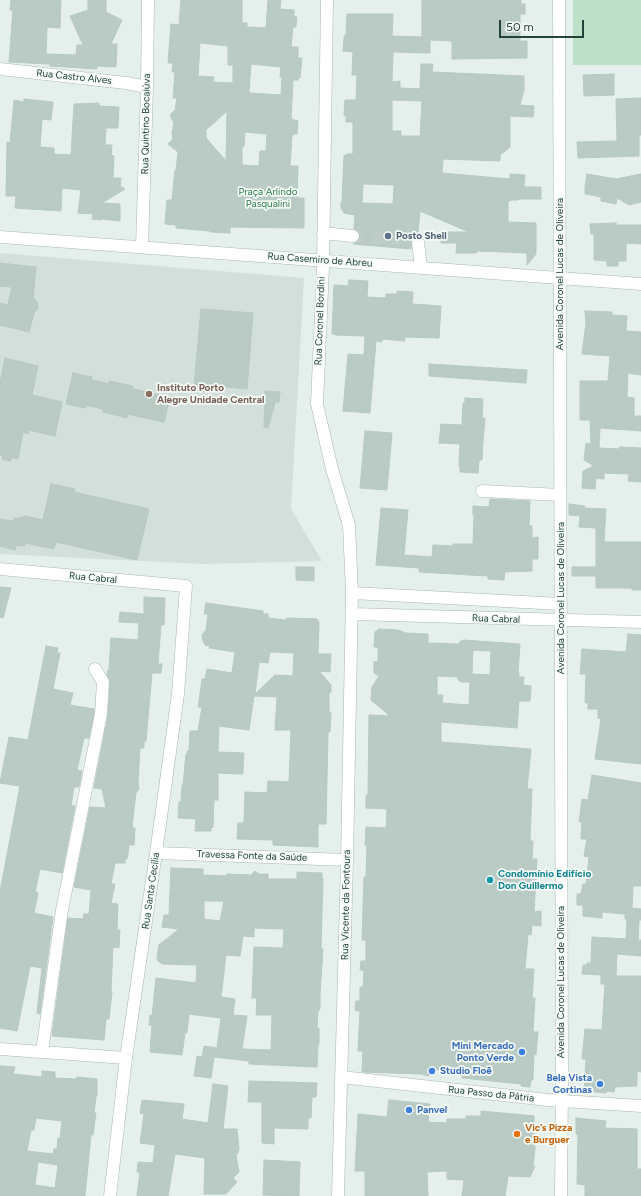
<!DOCTYPE html>
<meta charset="utf-8">
<style>
body{margin:0}
#map{position:relative;width:641px;height:1196px;overflow:hidden;background:#e5efeb;font-family:Figtree,sans-serif}
canvas{display:block}
.scale{position:absolute;left:499px;top:20px;width:85px;height:18px;box-sizing:border-box;border:2px solid #22423b;border-top:0;padding-left:5px;font-size:12px;line-height:14px;white-space:nowrap;color:#22423b;-webkit-text-stroke:3px #f6fbf8;paint-order:stroke}
</style>
<div id="map">
<canvas width="641" height="1196"></canvas>
<div class="scale">50 m</div>
</div>
<script>
const context = document.querySelector('canvas').getContext('2d');
context.lineJoin = 'round';
function paint(path, color) { context.fillStyle = color; context.fill(path, 'evenodd'); }
const shape = rows => new Path2D(rows.map(r => 'M' + r).join(''));
function stroke(path, color, width, dash) { context.strokeStyle = color; context.lineWidth = width; context.lineCap = dash ? 'butt' : 'round'; context.setLineDash(dash || []); context.stroke(path); }
function label(font, color, halo, rows, align = 'center') {
  context.font = font + ' Figtree,sans-serif'; context.lineWidth = 3.5; context.setLineDash([]); context.textBaseline = 'middle'; context.strokeStyle = halo; context.fillStyle = color; for (const [text, x, y, turn = 0] of rows) {
    context.save(); context.translate(x, y); context.rotate((+turn || 0) * Math.PI / 180); context.textAlign = isNaN(turn) ? turn : align; if (halo) context.strokeText(text, 0, 0); context.fillText(text, 0, 0); context.restore();
  }
}
paint(shape([
 [0,253,304,278,291,509,322,561,204,564,0,554]
]), '#d3dfda');
paint(shape([
 [573,0,641,0,641,65,573,65]
]), '#bde1c8');
const building = shape([
 [11,0,61,0,60,28,47,27,46,54,76,55,77,45,83,45,70,16,88,10,88,0,106,0,106,12,122,20,111,44,117,44,116,67,97,66,97,69,50,66,50,64,9,62,13,10,10,10,11,0],
 [181,0,242,0,242,23,247,23,247,27,266,28,268,0,281,0,280,9,294,10,294,17,297,17,296,27,293,27,291,47,298,47,298,58,302,58,300,78,298,78,298,80,293,80,291,119,298,121,297,134,293,134,292,136,290,166,298,166,297,198,304,198,304,228,230,227,230,233,210,232,210,231,176,228,176,225,165,224,167,200,172,200,175,170,176,170,178,152,168,144,173,139,172,133,174,123,170,115,175,110,177,98,173,98,175,72,172,72,173,63,168,63,171,24,179,25,181,0],
 [200,43,228,46,228,65,233,65,233,83,213,82,214,77,198,76,200,43],
 [251,64,281,67,280,77,282,77,281,95,249,93,251,64],
 [227,111,226,161,206,138,206,130,227,111],
 [245,132,267,134,266,151,260,151,259,166,242,165,242,146,244,146,245,132],
 [422,0,521,0,521,4,525,4,525,14,520,14,520,41,527,41,527,58,452,59,452,41,430,40,430,53,393,52,392,82,400,81,400,88,420,89,421,64,433,64,432,72,524,76,524,90,520,105,534,106,533,117,510,116,510,147,500,155,500,161,443,159,442,173,510,179,510,174,525,175,524,186,526,187,541,187,541,199,519,199,518,200,510,200,510,201,508,201,508,222,536,223,536,254,527,265,527,253,477,251,477,253,456,253,457,243,441,243,442,232,469,232,420,211,418,232,419,232,419,235,414,236,411,239,411,249,353,244,359,241,360,236,358,230,354,229,355,215,344,213,341,208,341,202,342,202,344,156,347,154,353,154,353,122,346,122,346,116,344,115,345,100,356,100,357,75,352,75,353,52,343,51,344,37,346,34,347,14,393,14,392,36,422,37,422,0],
 [392,100,422,101,420,136,401,136,401,131,392,131,392,100],
 [363,184,394,185,393,204,362,203,363,184],
 [614,74,614,95,584,96,583,75,614,74],
 [641,98,641,135,639,135,639,156,578,158,577,142,617,141,616,99,641,98],
 [24,99,53,102,51,120,42,119,40,147,54,148,54,154,71,155,74,104,99,103,99,106,119,107,118,128,106,128,105,145,112,145,111,155,114,156,113,178,121,178,120,186,125,189,102,203,120,204,120,221,101,219,101,220,92,219,93,214,78,213,81,190,62,188,61,211,15,208,16,196,6,196,7,142,10,143,14,100,24,102,24,99],
 [587,174,616,179,641,174,641,202,629,205,617,198,616,204,601,201,601,197,585,194,585,187,587,174],
 [616,223,616,225,641,225,641,244,626,243,626,261,618,261,618,266,607,266,607,261,594,260,594,234,591,234,590,224,616,223],
 [0,263,36,267,33,298,37,302,38,308,34,313,29,332,0,325,0,303,8,305,12,287,0,286,0,263],
 [349,280,368,281,367,297,386,298,386,294,397,294,397,291,413,292,412,304,441,306,439,338,405,337,405,341,382,339,382,342,376,341,370,413,343,411,348,354,364,355,365,336,335,335,335,334,332,334,334,285,348,286,349,280],
 [201,309,253,313,247,389,206,385,205,388,194,387,201,309],
 [585,311,612,312,612,315,627,316,626,331,641,332,641,375,628,373,627,397,634,398,634,416,641,416,641,431,600,428,599,448,619,449,620,447,641,448,641,482,628,481,629,474,604,473,604,479,596,478,595,489,582,488,583,471,594,466,584,460,586,443,591,444,590,420,580,420,580,381,608,381,610,356,582,354,586,323,585,311],
 [5,358,38,366,32,395,62,402,55,436,29,430,28,434,23,432,18,459,11,457,11,461,2,459,3,456,0,455,0,383,5,358],
 [429,364,527,370,526,383,429,376,429,364],
 [73,373,92,377,92,380,109,384,109,381,133,386,133,389,170,397,164,422,127,414,127,418,103,412,103,409,86,405,86,408,66,404,73,373],
 [265,391,280,392,279,402,275,402,268,428,264,427,265,391],
 [465,398,483,399,482,418,485,418,483,442,482,460,479,460,478,473,460,472,460,466,459,466,460,444,439,443,441,424,462,425,463,403,465,403,465,398],
 [365,431,392,433,387,490,360,488,365,431],
 [51,484,75,489,74,492,149,509,137,560,56,542,54,549,25,543,25,546,16,545,15,550,0,546,0,519,12,521,14,521,14,518,19,519,20,517,24,518,24,516,43,520,51,484],
 [490,499,530,501,529,525,532,526,532,538,538,537,538,559,532,559,532,571,505,572,504,580,488,579,488,576,419,572,419,568,376,565,381,508,408,510,404,555,432,557,433,545,453,546,453,544,473,544,474,515,473,515,473,506,489,507,490,499],
 [569,504,585,506,584,508,606,509,604,542,641,542,641,590,632,590,632,588,596,588,596,576,572,576,572,567,596,567,596,528,579,527,580,516,569,515,569,504],
 [296,567,314,567,314,581,296,580,296,567],
 [0,587,11,588,3,618,0,617,0,587],
 [144,597,165,598,164,625,161,625,158,664,162,664,161,673,152,673,146,741,144,741,144,748,140,748,138,783,139,789,136,793,134,809,132,828,135,828,134,845,129,845,128,854,127,859,125,859,125,863,115,863,111,884,115,884,111,903,118,904,117,930,120,930,119,948,113,947,111,992,112,992,109,1019,106,1019,104,1040,52,1036,68,918,83,919,84,914,89,914,91,890,74,887,90,807,106,808,102,789,94,788,108,715,110,682,107,675,108,670,109,670,111,638,138,640,139,623,119,622,120,612,144,614,144,597],
 [206,603,263,611,263,614,268,614,268,618,285,620,287,618,317,619,319,623,318,654,331,654,330,672,319,671,331,685,331,692,329,693,329,712,331,712,330,732,328,732,326,824,318,824,318,847,273,845,273,840,237,839,238,823,244,823,245,792,267,793,268,781,289,782,291,730,275,730,277,697,254,696,249,730,219,726,218,752,244,753,243,769,243,774,218,773,218,800,214,800,213,827,211,828,211,831,195,831,196,819,178,818,179,802,181,802,182,785,183,785,186,754,187,754,187,751,189,751,190,731,198,731,202,707,198,707,202,679,205,679,207,669,232,673,235,652,209,648,210,646,205,645,203,641,202,635,206,630,208,614,204,614,206,603],
 [270,652,294,653,293,676,275,675,255,694,259,662,268,663,270,652],
 [379,629,398,630,406,633,428,634,428,643,458,644,460,643,460,641,463,641,463,640,520,644,518,673,519,673,519,677,524,677,523,685,531,686,530,701,519,701,517,728,441,722,441,742,531,749,527,789,532,789,530,841,533,841,532,859,537,859,534,912,541,911,541,926,532,925,531,935,528,934,525,969,534,969,532,998,535,998,533,1032,538,1032,536,1055,534,1054,533,1080,531,1080,530,1087,521,1086,521,1084,462,1078,462,1072,429,1069,429,1076,420,1074,362,1072,363,1051,358,1051,360,1011,355,1010,356,1001,360,1001,360,987,363,987,364,970,360,970,361,961,366,961,366,940,362,940,364,877,366,877,367,845,365,845,366,827,386,828,387,809,366,808,366,795,368,795,369,715,390,716,371,700,372,687,379,676,374,673,374,662,378,661,378,647,374,647,375,632,379,629],
 [473,650,491,651,490,675,472,674,473,650],
 [437,676,458,677,458,680,461,682,470,682,469,705,442,703,443,695,437,695,437,676],
 [628,634,641,635,641,764,595,759,601,719,598,718,598,709,588,709,588,703,585,703,586,674,580,674,582,649,626,652,628,634],
 [46,646,58,648,57,653,60,653,53,689,73,693,70,705,94,709,94,713,89,738,84,738,77,770,82,771,79,787,74,787,71,806,75,806,62,873,40,869,35,892,38,893,34,913,53,917,40,1014,37,1013,42,968,30,966,17,1031,0,1028,0,892,20,786,0,783,9,737,28,740,46,646],
 [592,775,641,783,641,886,633,886,632,908,641,909,641,920,639,920,638,940,641,940,641,956,617,954,616,976,641,976,641,1072,637,1071,637,1086,615,1087,614,1092,606,1091,606,1093,584,1091,586,1059,582,1059,585,1029,602,1030,605,984,601,984,601,975,582,974,583,965,587,965,587,963,591,963,592,937,626,939,627,919,625,919,625,914,602,912,602,918,583,916,583,905,577,905,577,894,581,894,583,884,586,884,589,857,584,856,587,839,581,839,582,822,579,822,582,799,588,800,592,775],
 [171,868,203,869,203,875,226,876,227,874,251,875,255,871,259,874,268,874,268,879,297,879,297,872,322,873,322,878,323,879,321,949,323,949,320,994,320,1009,318,1011,317,1028,319,1028,319,1044,318,1044,317,1067,249,1064,249,1061,214,1057,211,1078,194,1076,197,1056,202,1057,204,1046,217,1048,221,1018,189,1014,187,1033,185,1033,182,1055,150,1052,152,1025,149,1025,150,1015,152,1016,156,978,196,983,197,965,162,964,158,961,157,958,159,945,179,929,162,927,164,915,169,915,171,868],
 [204,901,224,901,220,921,204,919,204,901],
 [254,928,284,929,283,948,254,947,252,998,257,998,256,1015,272,1015,271,1050,242,1049,247,1016,233,1015,235,999,221,997,226,955,240,956,243,936,254,937,254,928],
 [0,1066,15,1067,13,1074,42,1077,42,1071,55,1072,55,1078,76,1079,77,1077,97,1079,97,1096,96,1096,94,1113,96,1113,93,1135,91,1135,85,1196,0,1196,0,1066],
 [36,1118,62,1121,60,1139,58,1138,57,1149,54,1149,53,1154,27,1151,31,1130,34,1130,36,1118],
 [38,1162,58,1165,55,1188,35,1185,38,1162],
 [249,1081,317,1083,316,1097,312,1097,311,1118,308,1118,308,1129,274,1128,274,1144,262,1143,262,1102,248,1102,249,1081],
 [213,1084,228,1086,223,1129,237,1129,239,1148,238,1153,236,1155,239,1172,233,1178,237,1182,226,1194,204,1194,205,1158,175,1154,168,1196,137,1196,140,1172,137,1172,138,1162,153,1163,155,1145,140,1143,144,1114,140,1113,142,1100,184,1104,182,1119,208,1123,213,1084],
 [389,1100,430,1104,428,1122,447,1123,447,1119,466,1119,466,1116,481,1116,481,1111,534,1116,535,1149,533,1166,535,1166,530,1177,508,1176,505,1196,462,1196,464,1180,447,1179,447,1171,427,1172,428,1196,365,1196,365,1171,355,1171,358,1114,387,1117,389,1100],
 [576,1118,606,1121,605,1128,637,1129,637,1169,641,1169,641,1196,585,1196,585,1185,577,1184,578,1134,576,1134,576,1118],
 [264,1160,300,1162,299,1196,263,1195,264,1160]
]);
paint(building, '#bacac4');
stroke(building, '#b6c9c2', 1);
stroke(shape([
 [353,236,413,240,418,242]
]), '#beccc8', 12, [12, 6]);
const minor = shape([
 [327,0,323,267,317,404,332,469,349,525,352,593,347,860,338,1196],
 [559,0,562,1085,561,1196],
 [0,69,126,83,147,87],
 [323,233,353,236],
 [0,237,641,284],
 [418,242,421,268],
 [142,247,147,87,148,0],
 [482,491,560,495],
 [0,569,186,586,178,694,156,853,126,1058,110,1196],
 [352,593,561,604],
 [352,614,641,622],
 [156,853,347,860],
 [0,1049,126,1058],
 [42,1052,62,910,101,714,103,682,95,669],
 [341,1077,548,1100,641,1106]
]);
stroke(minor, '#a7b8b3', 13);
stroke(minor, '#fff', 12);
for (const [x, y, r, color] of [
 [388,236,4,"#5c6f8a"],
 [149,394,4,"#8d6e63"],
 [490,880,4,"#0f9aa8"],
 [522,1052,4,"#3f7fe0"],
 [432,1071,4,"#3f7fe0"],
 [600,1084,4,"#3f7fe0"],
 [409,1110,4,"#3f7fe0"],
 [517,1134,4,"#e8710a"]
]) { const dot = new Path2D(); dot.arc(x, y, r, 0, 2 * Math.PI); context.fillStyle = color; context.fill(dot); stroke(dot, '#f6fbf8', 1.5); }
label('10px', '#22423b', '#f6fbf8', [
 ["Rua Castro Alves",74,77,6],
 ["Rua Quintino Bocaiúva",146,124,-89],
 ["Rua Casemiro de Abreu",320,260,4],
 ["Avenida Coronel Lucas de Oliveira",560,274,-90],
 ["Rua Coronel Bordini",320,321,-88],
 ["Rua Cabral",93,578,5],
 ["Avenida Coronel Lucas de Oliveira",561,598,-90],
 ["Rua Cabral",496,619,2],
 ["Travessa Fonte da Saúde",252,856,2],
 ["Rua Santa Cecília",151,891,-82],
 ["Rua Vicente da Fontoura",346,905,-89],
 ["Avenida Coronel Lucas de Oliveira",561,982,-90],
 ["Rua Passo da Pátria",491,1094,6]
]);
label('10px', '#2a7c4c', '#f6fbf8', [
 ["Praça Arlindo",268,192],
 ["Pasqualini",268,204]
]);
label('bold 10px', '#4e5e75', '#f6fbf8', [
 ["Posto Shell",396,236]
], 'left');
label('bold 10px', '#785e54', '#f6fbf8', [
 ["Instituto Porto",157,388],
 ["Alegre Unidade Central",157,400]
], 'left');
label('bold 10px', '#0d838f', '#f6fbf8', [
 ["Condomínio Edifício",498,874],
 ["Don Guillermo",498,886]
], 'left');
label('bold 10px', '#366cbe', '#f6fbf8', [
 ["Mini Mercado",514,1046],
 ["Ponto Verde",514,1058],
 ["Studio Floē",440,1071,"left"],
 ["Bela Vista",592,1078],
 ["Cortinas",592,1090],
 ["Panvel",417,1110,"left"]
], 'right');
label('bold 10px', '#c56008', '#f6fbf8', [
 ["Vic’s Pizza",525,1128],
 ["e Burguer",525,1140]
], 'left');
</script>
